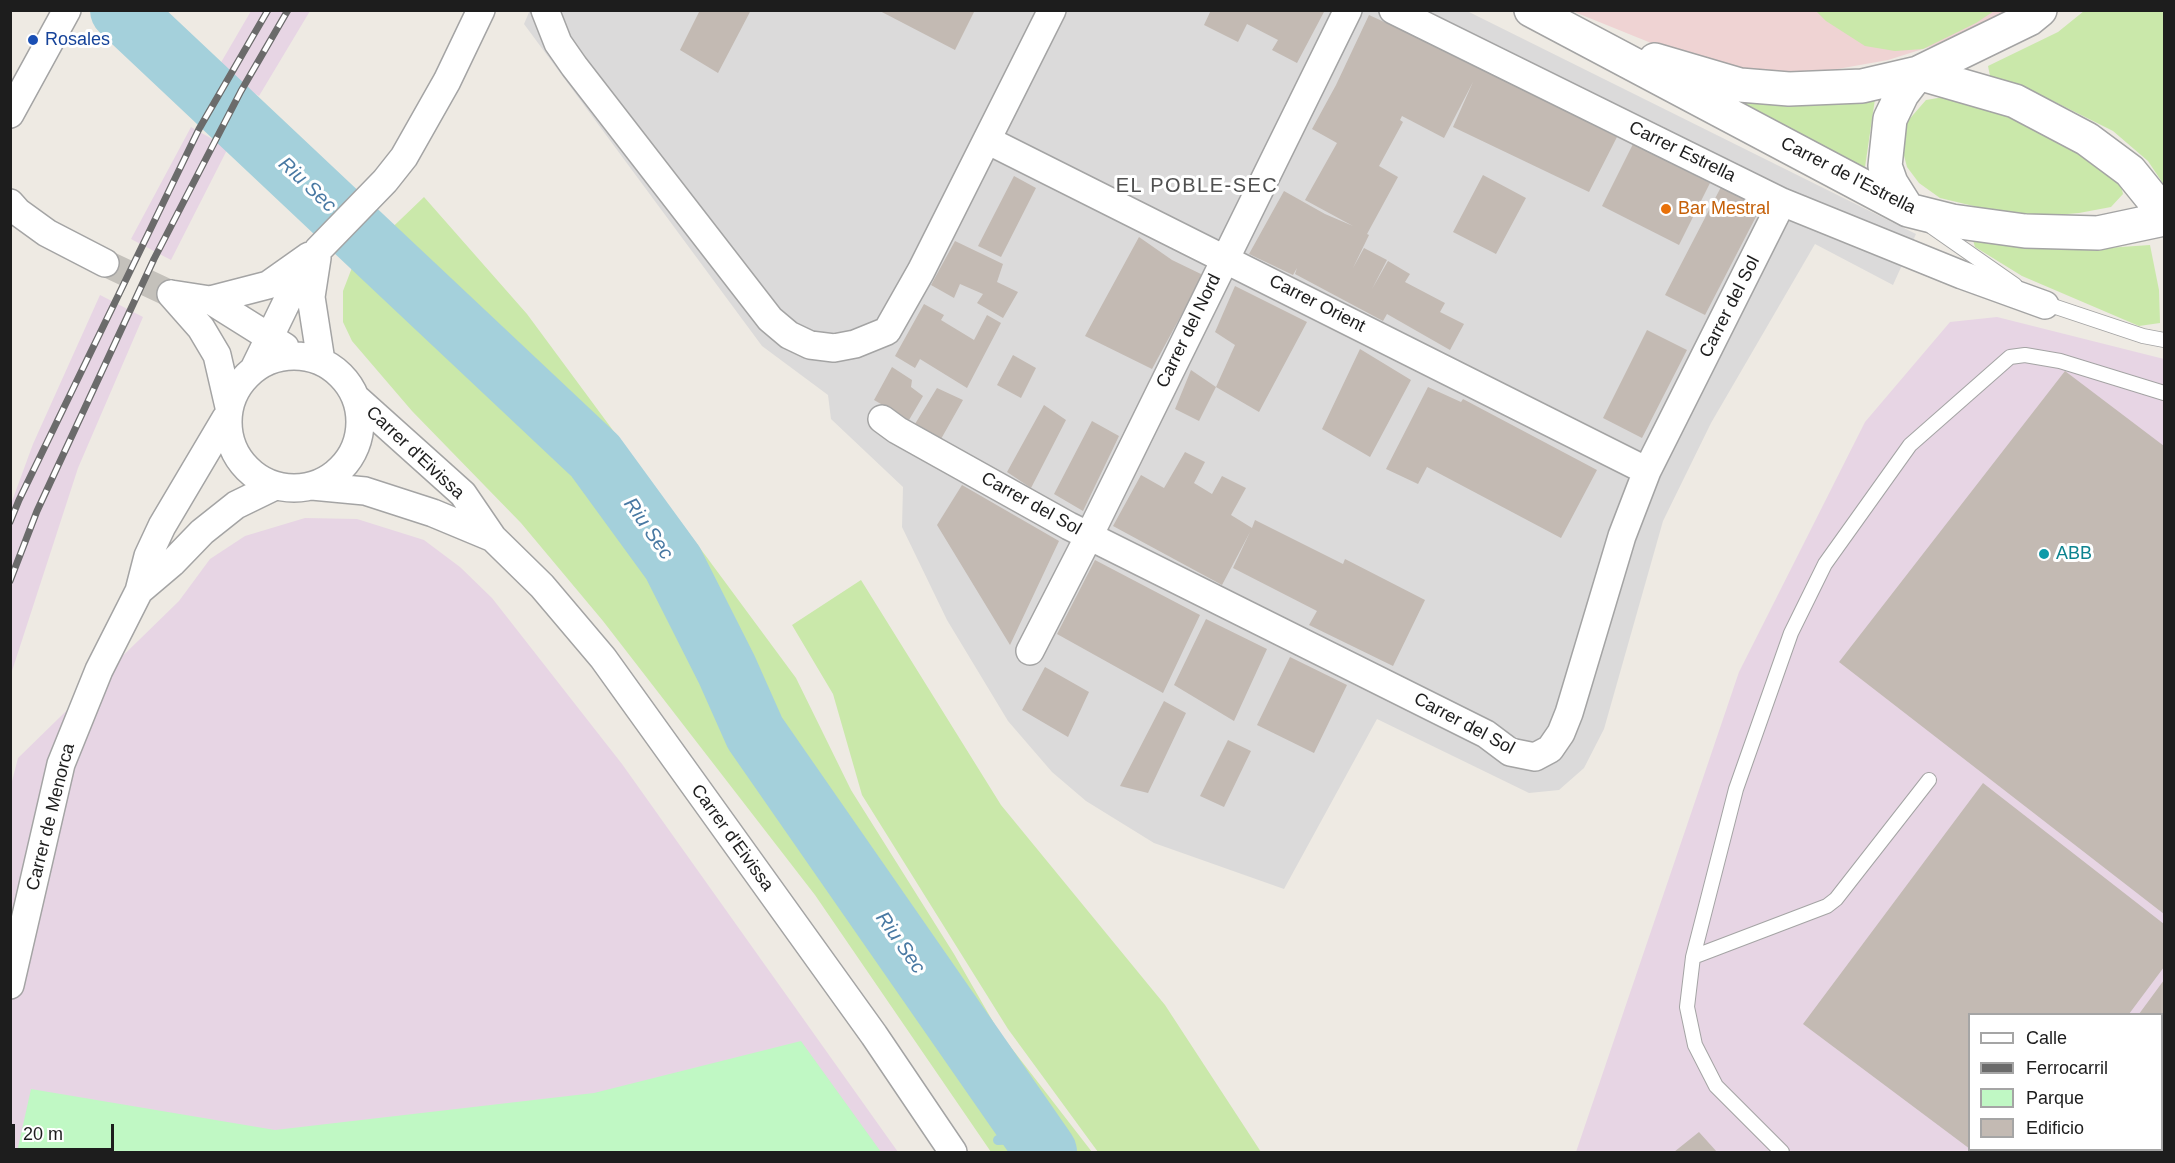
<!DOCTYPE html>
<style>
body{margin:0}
#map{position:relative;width:2175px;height:1163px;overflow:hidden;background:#eeeae3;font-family:Arial,sans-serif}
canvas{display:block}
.frame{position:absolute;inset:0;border:12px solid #1d1d1d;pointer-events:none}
.legend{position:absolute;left:1968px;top:1013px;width:195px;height:138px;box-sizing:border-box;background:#fff;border:2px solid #a5a5a5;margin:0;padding:8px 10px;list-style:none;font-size:18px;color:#1d1d1d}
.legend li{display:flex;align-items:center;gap:12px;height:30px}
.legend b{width:30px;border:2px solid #a5a5a5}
.scale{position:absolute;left:12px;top:1124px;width:102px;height:27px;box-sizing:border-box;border:3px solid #1d1d1d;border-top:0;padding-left:8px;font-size:18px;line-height:21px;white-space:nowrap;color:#1d1d1d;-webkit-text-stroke:4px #fff;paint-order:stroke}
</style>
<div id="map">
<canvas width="2175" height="1163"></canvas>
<div class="frame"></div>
<ul class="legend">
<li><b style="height:8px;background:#fff"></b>Calle</li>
<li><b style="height:8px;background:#6b6b6b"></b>Ferrocarril</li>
<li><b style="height:16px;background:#c0f8c4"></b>Parque</li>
<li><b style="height:16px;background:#c3bab3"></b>Edificio</li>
</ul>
<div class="scale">20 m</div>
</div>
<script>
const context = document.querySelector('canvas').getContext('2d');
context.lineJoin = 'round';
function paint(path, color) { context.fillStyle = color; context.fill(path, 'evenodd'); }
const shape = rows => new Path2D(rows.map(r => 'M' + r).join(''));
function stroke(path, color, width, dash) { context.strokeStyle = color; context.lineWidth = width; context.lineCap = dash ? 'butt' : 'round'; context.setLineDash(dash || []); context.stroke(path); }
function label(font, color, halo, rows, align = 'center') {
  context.font = font + ' Arial,sans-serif'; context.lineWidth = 6; context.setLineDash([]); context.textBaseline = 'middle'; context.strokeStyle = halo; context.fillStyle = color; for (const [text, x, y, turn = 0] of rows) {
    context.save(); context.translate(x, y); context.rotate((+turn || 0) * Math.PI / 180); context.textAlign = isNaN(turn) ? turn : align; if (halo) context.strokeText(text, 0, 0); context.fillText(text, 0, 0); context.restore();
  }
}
paint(shape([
 [530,10,1467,11,1916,234,1893,285,1815,244,1711,423,1663,521,1604,729,1584,768,1559,790,1529,793,1377,719,1284,889,1154,843,1086,801,1052,772,1008,721,947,620,902,527,903,487,831,419,828,395,762,346,524,24]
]), '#dbdada');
paint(shape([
 [1572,11,2006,11,1961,37,1888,60,1815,73,1777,73,1708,66]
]), '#efd3d3');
paint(shape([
 [251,11,310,11,259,96,216,71],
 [191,127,228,148,171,260,131,239],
 [100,295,143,317,78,468,11,674,11,504,33,444],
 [1997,317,2164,359,2164,1152,1576,1152,1739,672,1865,422,1950,322],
 [1970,1014,2162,1014,2162,1150,1970,1150],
 [305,518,357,519,424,540,460,567,492,598,622,764,898,1152,11,1152,10,789,18,758,179,601,210,559,245,536]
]), '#e7d5e4');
paint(shape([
 [1816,11,1994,11,1976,23,1923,49,1895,51,1865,46,1826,21],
 [2084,11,2164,11,2164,185,2148,161,2113,131,2053,101,1990,76,1988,66,2058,32],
 [1944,97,2007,110,2119,177,2123,194,2111,207,2079,213,2033,217,1986,209,1940,198,1919,183,1907,167,1902,148,1906,123,1926,100],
 [1875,99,1865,167,1720,101],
 [424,197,527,314,796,678,851,790,954,954,999,1032,1092,1152,991,1152,815,895,603,621,521,523,412,411,352,341,343,322,343,291,353,265],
 [1972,237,2092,249,2150,245,2159,290,2160,323,2139,326,2022,276,1975,247],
 [861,580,1001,805,1165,1005,1261,1152,1098,1152,1008,1029,862,795,833,694,792,625]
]), '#cae8aa');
paint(shape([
 [801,1041,881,1152,17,1152,31,1089,275,1130,594,1093]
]), '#c0f8c4');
stroke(shape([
 [998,1140,1036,1138]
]), '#a4d0db', 10);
stroke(shape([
 [121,10,595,456,673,563,727,670,755,733,1046,1152]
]), '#a4d0db', 62);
paint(shape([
 [700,10,751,10,718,73,680,50],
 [878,10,975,10,955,50],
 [1211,10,1325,10,1297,63,1272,50,1278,40,1247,24,1238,42,1204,25],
 [1369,15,1439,47,1617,137,1589,192,1453,127,1473,82,1444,138,1402,116,1400,120,1403,122,1379,166,1398,177,1367,234,1369,235,1353,268,1364,248,1387,260,1372,289,1388,261,1410,274,1405,282,1445,303,1440,312,1464,324,1450,350,1387,314,1383,321,1295,274,1297,268,1293,275,1249,254,1284,191,1325,214,1353,226,1305,200,1337,143,1312,129,1336,85],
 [1633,144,1710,183,1679,245,1602,206],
 [1483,175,1526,198,1496,254,1453,232],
 [1014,176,1036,188,1001,257,978,246],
 [1721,187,1761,207,1705,315,1665,295],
 [1139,237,1172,260,1203,275,1152,369,1085,336],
 [955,241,1003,264,997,282,1018,292,1003,318,977,303,983,294,960,284,954,298,931,285],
 [1235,286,1307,322,1259,412,1216,387,1235,345,1215,332],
 [924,304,944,315,941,320,974,340,987,315,1001,323,967,388,920,359,915,368,895,356],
 [1647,330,1687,350,1642,438,1603,418],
 [1360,349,1411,380,1370,457,1322,429],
 [1013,355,1036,368,1021,398,997,385],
 [892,367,912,380,911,387,923,396,909,420,874,400],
 [1191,370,1216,387,1199,421,1175,409],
 [2065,371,2164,446,2164,914,1839,662],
 [1428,387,1461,402,1463,399,1597,470,1561,538,1427,467,1418,484,1386,469],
 [937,388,963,400,941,439,915,424],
 [1044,405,1066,420,1031,488,1007,472],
 [1092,421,1119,436,1083,511,1054,494],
 [1185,452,1205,462,1194,483,1212,494,1222,476,1246,488,1231,515,1252,528,1255,520,1343,564,1345,559,1425,600,1393,666,1309,625,1317,611,1233,568,1250,532,1222,585,1113,526,1141,475,1164,488],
 [962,485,1059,541,1010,645,937,525],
 [1095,560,1200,615,1163,693,1057,634],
 [1206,619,1267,649,1234,721,1174,685],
 [1290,657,1347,685,1314,753,1257,725],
 [1045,667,1089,692,1068,737,1022,710],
 [1164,701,1186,713,1148,793,1120,786],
 [1228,740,1251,751,1224,807,1200,796],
 [1983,783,2164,924,2164,967,2129,1014,1970,1014,1970,1149,1803,1024],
 [2164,980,2164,1152,2037,1152,2039,1150,2162,1150,2162,1014,2139,1014],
 [1699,1132,1717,1152,1674,1152],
 [1970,1150,2028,1150,2026,1152,1974,1152]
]), '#c3bab3');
stroke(shape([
 [105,263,171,294]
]), '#c4c1bb', 27, [27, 14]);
const service = shape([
 [1932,227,2015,285],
 [2041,302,2143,336,2164,340],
 [1693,957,1827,906,1836,899,1929,780],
 [1782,1152,1716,1086,1695,1045,1687,1007,1693,957,1736,789,1791,633,1825,564,1910,445,2010,357,2025,355,2060,361,2164,393]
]);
const minor = shape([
 [545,10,558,43,574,66,770,319,789,335,810,345,834,348,855,344,887,331,921,271,1052,10],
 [1393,10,1782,202,1962,275,2045,305],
 [10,114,67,10],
 [987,140,1647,471],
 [10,203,18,212,47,233,105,263],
 [317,258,311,297,321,361],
 [171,294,210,300,285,347],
 [171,294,201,328,217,355,229,407],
 [210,300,268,285,309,256],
 '228 422a66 66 0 1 1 132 0a66 66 0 1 1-132 0Z',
 [254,369,292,291,318,250,385,181,404,157,447,81,481,10],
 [356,398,463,494,493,538,542,586,603,658,874,1035,953,1152],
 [882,419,897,430,1069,526,1486,734,1510,752,1535,757,1550,749,1561,733,1569,713,1622,536,1647,471,1782,202],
 [312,486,365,491,433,513,493,538],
 [139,591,172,563,202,532,236,505,275,486],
 [1030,651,1089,536,1348,10],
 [10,985,61,764,99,670,139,591,148,556,162,526,226,418]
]);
const tertiary = shape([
 [1531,10,1908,210,1952,221,2025,231,2098,233,2164,219],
 [1655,60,1740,85,1789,89,1862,86,1918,73,2029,19,2040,10],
 [1908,210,1891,183,1885,166,1890,119,1902,94,1918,73,2015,101,2087,139,2130,171,2164,213]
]);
stroke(service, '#a4a4a4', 16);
stroke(minor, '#a4a4a4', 30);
stroke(tertiary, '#a4a4a4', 36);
stroke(service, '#fff', 14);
stroke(minor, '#fff', 27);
stroke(tertiary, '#fff', 33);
const rail = shape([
 [10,522,19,500,199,129,268,10],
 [10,581,37,511,154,259,241,91,288,10]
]);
stroke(rail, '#6b6b6b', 7);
stroke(rail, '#fff', 4.5, [14]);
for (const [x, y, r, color] of [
 [33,40,6,"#1a4fb4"],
 [1666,209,6,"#e8710a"],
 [2044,554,6,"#0f9aa8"]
]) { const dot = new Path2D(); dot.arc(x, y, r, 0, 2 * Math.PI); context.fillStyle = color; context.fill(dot); stroke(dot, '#fff', 2); }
label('18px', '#164399', '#fff', [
 ["Rosales",45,40]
], 'left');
label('18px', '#1d1d1d', '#fff', [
 ["Carrer Estrella",1682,152,26],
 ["Carrer de l'Estrella",1848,176,27],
 ["Carrer Orient",1317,304,27],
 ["Carrer del Sol",1730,307,-63],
 ["Carrer del Nord",1189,331,-64],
 ["Carrer d'Eivissa",415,453,43],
 ["Carrer del Sol",1031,504,29],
 ["Carrer del Sol",1464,724,28],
 ["Carrer de Menorca",51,817,-76],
 ["Carrer d'Eivissa",732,838,54]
]);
label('18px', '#c56008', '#fff', [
 ["Bar Mestral",1678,209]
], 'left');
label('18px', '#0d838f', '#fff', [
 ["ABB",2056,554]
], 'left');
label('italic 20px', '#4979a3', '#fff', [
 ["Riu Sec",307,185,43],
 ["Riu Sec",648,529,55],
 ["Riu Sec",900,943,55]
]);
context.letterSpacing = '1.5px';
label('20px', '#505050', '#fff', [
 ["EL POBLE-SEC",1197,186]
]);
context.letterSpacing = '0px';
</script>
